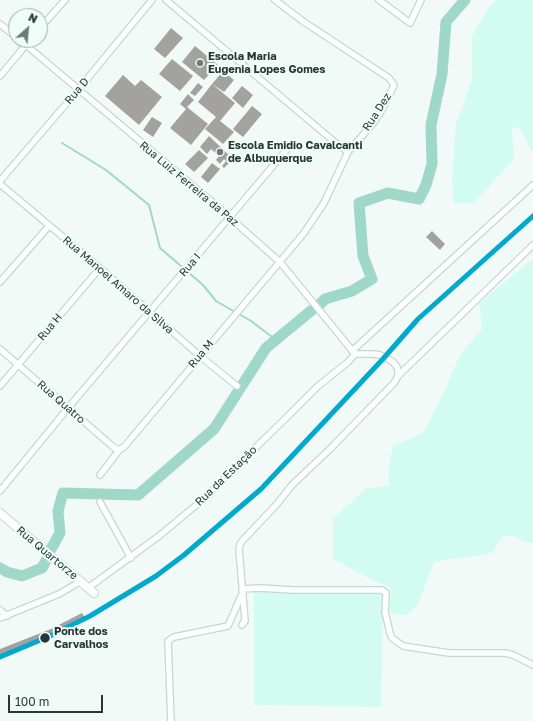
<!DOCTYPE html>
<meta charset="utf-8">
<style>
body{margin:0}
#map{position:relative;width:533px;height:721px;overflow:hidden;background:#f2faf8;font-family:"Golos Text",sans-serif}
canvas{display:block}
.north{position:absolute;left:8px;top:8px;width:40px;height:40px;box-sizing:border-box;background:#effef9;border:1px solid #9faeaa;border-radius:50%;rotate:27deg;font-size:11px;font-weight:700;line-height:16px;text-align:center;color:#283733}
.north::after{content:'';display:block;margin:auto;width:14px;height:18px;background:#6f7b78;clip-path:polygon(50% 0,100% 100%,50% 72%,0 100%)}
.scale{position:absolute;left:8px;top:695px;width:95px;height:18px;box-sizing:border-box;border:2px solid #283733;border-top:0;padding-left:5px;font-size:12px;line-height:14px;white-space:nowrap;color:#283733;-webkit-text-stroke:3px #effef9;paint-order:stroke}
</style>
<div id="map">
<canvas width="533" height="721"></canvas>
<div class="north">N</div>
<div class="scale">100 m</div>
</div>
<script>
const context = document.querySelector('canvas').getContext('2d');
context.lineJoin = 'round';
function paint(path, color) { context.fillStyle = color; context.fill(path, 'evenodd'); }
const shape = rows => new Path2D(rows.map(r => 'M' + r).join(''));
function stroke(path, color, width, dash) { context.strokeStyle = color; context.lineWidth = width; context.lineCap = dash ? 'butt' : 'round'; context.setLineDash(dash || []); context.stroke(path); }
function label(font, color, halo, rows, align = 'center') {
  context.font = font + ' "Golos Text",sans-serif'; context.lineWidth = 4; context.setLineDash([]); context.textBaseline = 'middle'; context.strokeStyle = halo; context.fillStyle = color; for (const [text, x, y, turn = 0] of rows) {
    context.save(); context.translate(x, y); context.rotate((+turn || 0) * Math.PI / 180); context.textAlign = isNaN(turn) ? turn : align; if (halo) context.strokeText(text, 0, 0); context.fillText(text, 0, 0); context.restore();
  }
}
paint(shape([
 [496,0,533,0,533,150,531,151,520,127,512,128,514,159,474,203,454,203,452,179,456,123,472,80,472,36,488,8],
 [533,259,533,542,528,543,511,535,502,537,492,553,434,562,418,604,408,615,389,613,391,588,372,580,333,559,333,519,365,489,389,486,388,472,393,446,423,433,447,385,460,355,482,329,479,303],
 [254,591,383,592,381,707,254,705]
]), '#d2fcf0');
stroke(shape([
 [62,143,106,170,149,205,160,248,203,285,216,301,251,321,276,340]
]), '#a0d8c8', 2);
stroke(shape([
 [320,304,325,299,352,291,372,279,363,256,359,203,388,193,419,199,426,185,432,164,431,125,442,74,446,22,465,0],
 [51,549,60,533,58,511,63,493,138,495,214,429,266,348,312,310],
 [0,568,7,572,22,576,42,568,47,559]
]), '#a0d8c8', 11);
paint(shape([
 [171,28,183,38,165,58,154,49],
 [195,46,218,65,204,80,182,62],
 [172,59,193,76,180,91,159,74],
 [223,71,234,80,224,92,212,84,235,103,220,121,234,132,223,144,205,129,216,117,198,102,212,84],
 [123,75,135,86,141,80,162,97,139,125,105,96],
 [198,83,203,87,195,96,190,93],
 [242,86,253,95,243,108,232,98],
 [188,94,194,100,187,107,208,124,191,145,170,128,186,109,180,104],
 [252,106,262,114,243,137,233,129],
 [152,117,162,123,153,137,143,130],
 [209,136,233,159,224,168,222,166,226,161,224,159,220,164,216,160,219,156,211,149,207,154,200,147],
 [199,150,208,158,194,172,185,164],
 [212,163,220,169,208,183,201,177],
 [432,231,445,244,440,250,426,237],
 [82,613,85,618,66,628,0,655,0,649,51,629]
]), '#a4a1a1');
const street = shape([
 [166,0,337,144,348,152],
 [379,0,410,23,421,0],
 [0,24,16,37],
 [40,28,65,0],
 [20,40,211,201,280,262,355,354,373,354,380,355,393,362,397,367,398,372,398,376,394,383,330,449,292,485,277,504,244,539,240,544,239,549,245,621,242,625],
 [0,76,30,40],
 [0,181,78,90,152,0],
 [0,184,100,268,200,356,237,386],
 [0,282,49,226],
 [0,349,111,445,116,449,120,449,124,447,304,233,324,203,348,152,375,121,383,108,394,85,389,78,304,22,275,0],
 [352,351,533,185],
 [398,376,533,245],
 [0,386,100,268],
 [100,475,120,449],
 [0,491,68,408,289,147],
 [100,502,131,558],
 [88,588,159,536,200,502,291,413,317,387,348,362,355,354],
 [242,589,260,588,293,590,382,590,386,593,386,596,385,612,390,633,392,638,403,646,449,653,505,653,513,655,533,665],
 [0,610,7,616],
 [0,618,59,594,81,581],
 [171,721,168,641,174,637,228,626,242,594]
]);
const secondary = shape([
 [0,513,94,593]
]);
stroke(street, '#cad5d2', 8);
stroke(secondary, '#cad5d2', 10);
stroke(street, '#fdfefe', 5.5);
stroke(secondary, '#fdfefe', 8);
stroke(shape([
 [156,576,184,555,261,489,382,360,418,319,533,216]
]), '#c7cac8', 1);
stroke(shape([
 [0,657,50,636,90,616,156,576,184,555,261,489,382,360,418,319,533,216]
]), '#00a9ce', 5);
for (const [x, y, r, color] of [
 [200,63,4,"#6f7b78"],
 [220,152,4,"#6f7b78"],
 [45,638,5.5,"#283733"]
]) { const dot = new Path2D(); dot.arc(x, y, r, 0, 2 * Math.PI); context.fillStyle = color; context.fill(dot); stroke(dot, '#effef9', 1.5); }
label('bold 11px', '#283733', '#effef9', [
 ["Escola Maria",208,57],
 ["Eugenia Lopes Gomes",208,70],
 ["Escola Emidio Cavalcanti",228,146],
 ["de Albuquerque",228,159]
], 'left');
label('11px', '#283733', '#effef9', [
 ["Rua D",77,91,-50],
 ["Rua Dez",377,112,-57],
 ["Rua Luiz Ferreira da Paz",189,184,40],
 ["Rua I",190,265,-50],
 ["Rua Manoel Amaro da Silva",118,285,41],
 ["Rua H",50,327,-50],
 ["Rua M",201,354,-50],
 ["Rua Quatro",61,402,41],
 ["Rua da Estação",226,476,-44],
 ["Rua Quartorze",47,553,40]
]);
label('bold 11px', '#283733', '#effef9', [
 ["Ponte dos",54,632],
 ["Carvalhos",54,645]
], 'left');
</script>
